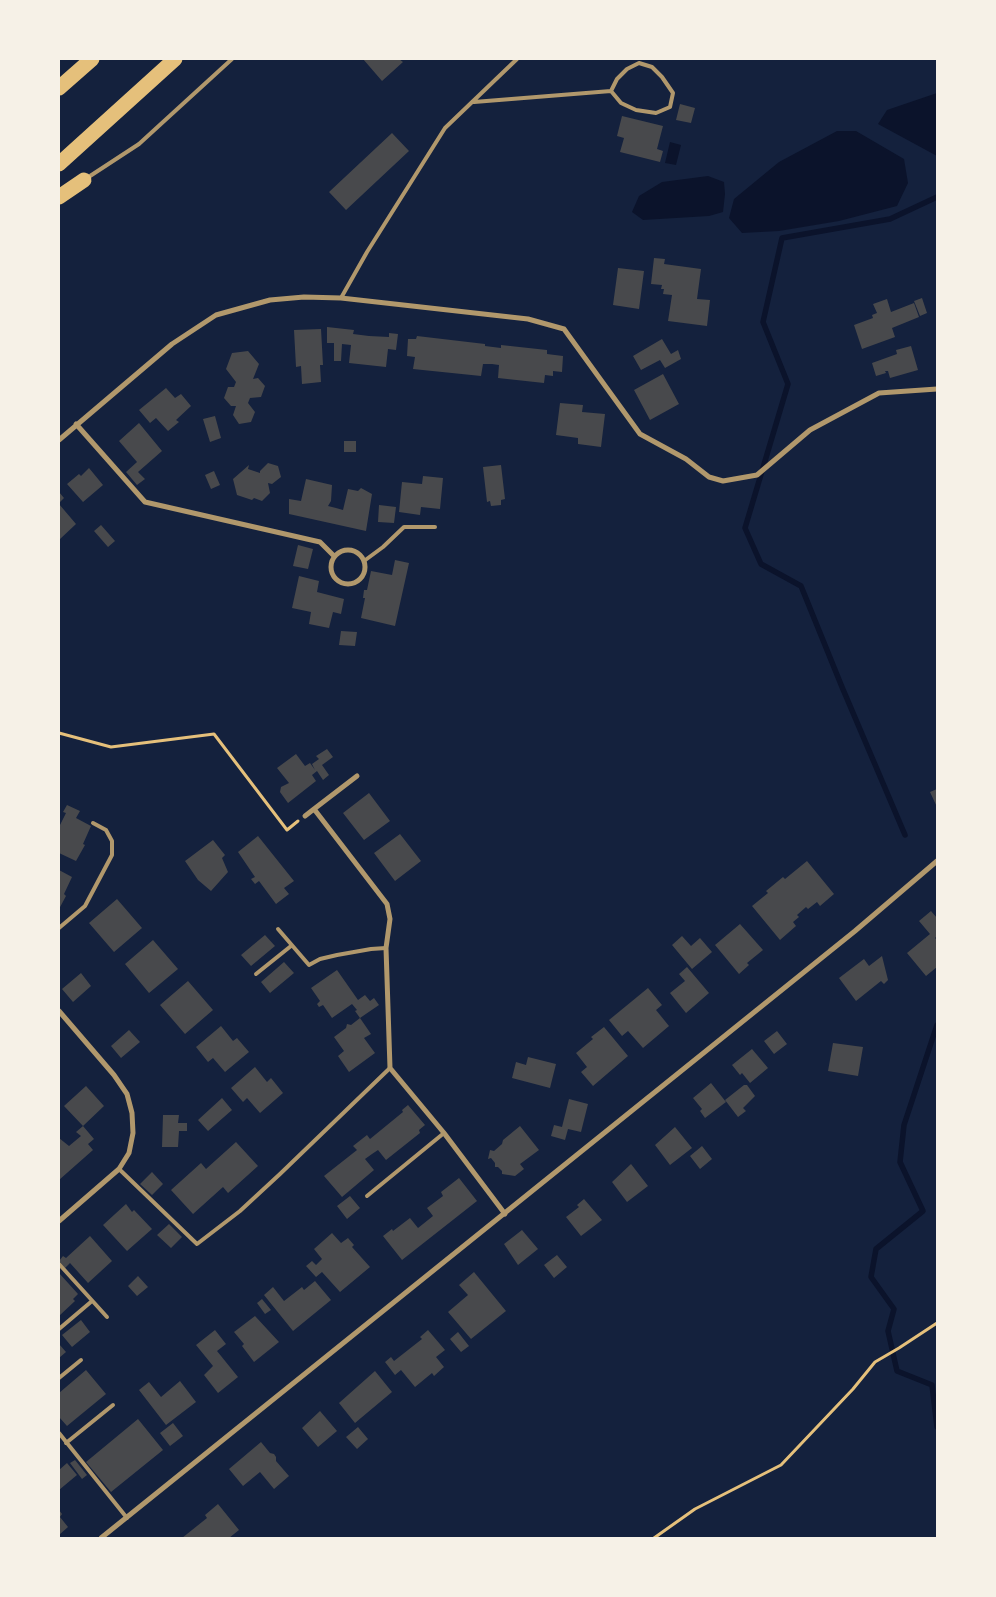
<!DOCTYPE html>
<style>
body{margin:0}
#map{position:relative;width:996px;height:1597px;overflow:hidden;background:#14213d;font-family:Commissioner,sans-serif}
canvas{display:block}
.frame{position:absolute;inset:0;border:60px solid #f6f1e7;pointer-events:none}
</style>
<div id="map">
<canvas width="996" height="1597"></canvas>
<div class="frame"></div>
</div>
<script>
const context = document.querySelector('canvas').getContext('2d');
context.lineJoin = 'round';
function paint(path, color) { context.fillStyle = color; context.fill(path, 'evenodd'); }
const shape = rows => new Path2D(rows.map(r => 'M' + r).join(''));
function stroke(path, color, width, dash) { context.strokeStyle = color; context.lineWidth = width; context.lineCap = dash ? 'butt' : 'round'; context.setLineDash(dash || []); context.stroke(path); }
paint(shape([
 [937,93,937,156,878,124,887,110],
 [837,131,856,131,904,159,908,183,897,206,839,221,779,231,742,233,729,218,734,199,779,162],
 [670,142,681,145,676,165,665,163],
 [708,176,724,182,725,194,723,212,709,216,643,220,632,212,639,196,662,182]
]), '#0b132b');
stroke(shape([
 [905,835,842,687,801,586,761,564,745,528,788,384,763,322,782,238,890,219,937,197],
 [937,1025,904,1125,900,1162,923,1211,876,1249,871,1277,894,1309,888,1331,897,1371,932,1385,937,1427]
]), '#0b132b', 5.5);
paint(shape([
 [363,59,399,59,403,62,382,81],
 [680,104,695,108,691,123,676,120],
 [622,116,663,126,657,149,663,151,660,162,620,152,624,138,617,136],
 [392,133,409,151,346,210,329,192],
 [654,258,665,259,664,264,701,269,697,299,710,300,707,326,668,321,672,295,663,294,664,289,661,289,662,285,651,284],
 [618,268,644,271,639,309,613,305],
 [922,298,927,313,920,316,914,301],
 [887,299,891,312,914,303,919,317,892,328,895,337,862,349,854,325,873,318,872,315,877,313,873,304],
 [327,327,354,330,353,334,369,336,389,337,389,333,398,334,396,350,388,349,386,367,349,363,351,345,342,344,341,361,334,361,334,343,327,343],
 [321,329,323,365,320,365,321,382,302,384,301,366,296,367,294,330],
 [417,336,485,344,485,346,501,348,501,345,547,350,547,354,563,356,562,372,553,371,553,376,545,375,544,383,498,378,499,365,492,364,483,364,481,376,413,369,415,357,407,356,408,339,416,339],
 [662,339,671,354,678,350,681,359,665,368,660,360,641,370,633,356],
 [911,346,918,370,890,378,888,371,885,371,886,373,876,376,872,363,897,354,896,350],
 [248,351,259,364,253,379,258,378,265,386,261,397,250,398,248,403,255,412,251,422,239,424,233,415,236,406,231,406,224,398,228,387,234,387,236,382,226,369,232,353],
 [663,374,679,404,650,420,634,390],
 [166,388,175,398,181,394,191,406,176,420,179,422,168,431,156,418,150,423,139,410],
 [560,403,583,405,582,412,605,414,601,447,578,444,578,438,556,435],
 [215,416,221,438,210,442,203,419],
 [139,423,162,451,138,472,145,479,137,485,126,472,137,462,119,441],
 [344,441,356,441,356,452,344,452],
 [268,463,278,466,281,477,272,484,268,483,270,493,262,501,254,498,252,500,237,495,233,479,249,465,248,469,260,473,260,471],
 [501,465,505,499,501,500,501,505,491,506,490,501,487,502,483,467],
 [89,468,103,485,83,502,67,484,79,474,81,476],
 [214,471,220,485,211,489,205,475],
 [423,476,443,478,440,509,421,507,420,515,399,512,402,482,422,484],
 [306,479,332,485,331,501,328,506,336,508,343,510,348,489,358,491,361,488,372,494,366,531,289,514,289,499,301,501],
 [59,492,64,498,59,503],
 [59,504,76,524,59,540],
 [379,505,396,507,394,523,378,522],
 [101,525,115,541,108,547,94,531],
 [298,545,313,549,308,569,293,566],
 [395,560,409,563,395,626,361,618,365,598,363,598,364,590,367,590,371,571,392,575],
 [299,576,319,581,317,592,344,599,341,614,333,612,329,628,309,624,311,612,292,608],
 [341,631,357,632,355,646,339,645],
 [327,749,333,757,322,765,329,775,323,780,317,771,312,775,316,781,288,803,280,792,281,787,289,783,277,768,296,754,305,766,310,763,315,770,312,764,319,759,316,756],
 [937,789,937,807,930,792],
 [369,793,390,821,364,840,343,813],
 [67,805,80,811,76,818,91,826,83,844,85,845,76,861,59,853,59,827,66,813,63,812],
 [400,834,421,861,395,881,374,853],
 [258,836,294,881,284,888,289,894,276,904,259,881,255,884,251,879,255,877,238,852],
 [213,840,225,855,222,858,228,872,211,891,198,880,185,861],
 [807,861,834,894,820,906,817,902,808,909,806,907,797,915,799,917,793,922,796,926,780,940,752,906,768,893,766,891,783,877,785,879],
 [59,870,72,877,64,894,66,896,59,909],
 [117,899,142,928,114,952,89,923],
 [931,911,937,918,937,936,935,938,937,940,937,967,926,976,907,953,930,934,919,921],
 [740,924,763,950,747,963,749,965,739,974,715,945],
 [265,935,275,946,251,966,241,955],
 [682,936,691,946,700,938,712,952,692,969,672,945],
 [153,940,178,969,149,993,125,964],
 [882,956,888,980,884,984,881,981,856,1001,839,978,864,959,869,966],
 [284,962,294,973,270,993,261,982],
 [687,967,709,993,686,1013,670,993,685,981,679,974],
 [337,970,358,1000,365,995,370,1001,374,998,379,1005,360,1018,371,1034,364,1038,375,1053,349,1072,338,1056,344,1051,334,1037,346,1028,347,1024,351,1025,360,1018,355,1011,357,1010,352,1004,332,1018,323,1005,319,1007,317,1004,320,1001,311,988],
 [81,973,91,986,73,1002,62,989],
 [188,981,213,1010,185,1034,160,1005],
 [648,988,662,1005,656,1010,669,1026,643,1048,628,1031,622,1036,609,1020],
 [221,1026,233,1041,237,1038,249,1052,225,1072,213,1058,208,1062,196,1047],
 [604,1027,628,1056,593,1086,581,1072,587,1067,576,1053,593,1039,591,1037],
 [129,1030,140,1042,121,1058,111,1046],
 [777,1031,787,1044,774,1054,764,1041],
 [833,1043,863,1047,858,1076,828,1071],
 [752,1049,768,1068,750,1083,742,1073,740,1075,732,1065],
 [528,1057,556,1064,550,1088,512,1078,516,1062,526,1065],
 [255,1067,267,1082,271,1078,283,1093,260,1113,247,1098,243,1102,231,1088],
 [711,1083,726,1102,705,1118,700,1111,702,1109,693,1098],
 [744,1085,747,1085,755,1096,743,1108,746,1111,738,1117,725,1100],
 [86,1086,104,1106,83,1126,64,1106],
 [222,1098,232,1110,208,1131,198,1120],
 [569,1099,588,1104,581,1132,568,1129,565,1140,551,1136,554,1125,562,1127],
 [408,1105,425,1125,419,1130,420,1133,386,1160,378,1150,372,1154,365,1159,374,1170,342,1197,324,1176,357,1150,353,1146,367,1135,370,1139,403,1112,402,1110],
 [163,1115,179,1115,178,1123,187,1123,187,1131,179,1131,178,1147,162,1147],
 [83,1126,94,1139,88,1144,93,1150,59,1180,59,1138,69,1146,81,1136,76,1132],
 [520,1126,539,1150,520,1164,524,1169,515,1176,502,1174,502,1171,498,1167,495,1167,495,1163,491,1158,488,1159,490,1150,494,1151,502,1144,503,1140],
 [675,1127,692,1148,670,1165,655,1145],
 [236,1142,258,1166,228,1193,223,1187,193,1214,171,1190,201,1163,206,1169],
 [702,1146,712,1159,700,1169,690,1156],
 [631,1164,648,1186,627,1202,612,1182],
 [152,1172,163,1184,152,1195,140,1184],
 [459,1178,477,1201,402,1260,383,1236,392,1229,393,1231,410,1218,418,1228,433,1216,427,1208,443,1196,441,1192],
 [350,1196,360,1208,347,1219,337,1206],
 [584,1199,602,1220,581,1236,566,1217,579,1207,577,1205],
 [126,1204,132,1212,134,1210,152,1229,127,1251,103,1225],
 [169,1224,182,1237,171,1248,157,1235],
 [522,1230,538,1249,518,1265,504,1244],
 [332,1233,341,1243,348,1238,354,1245,352,1247,370,1267,340,1292,322,1272,316,1277,306,1266,312,1261,316,1265,322,1259,314,1249],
 [90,1236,112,1261,88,1283,70,1263,65,1268,59,1261,63,1256,66,1258],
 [557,1255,567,1267,554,1278,544,1265],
 [474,1272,506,1311,471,1339,448,1312,468,1295,459,1285],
 [59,1273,78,1294,73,1299,75,1301,59,1316],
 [138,1276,148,1287,137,1296,128,1286],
 [315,1281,331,1300,293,1331,264,1295,273,1287,284,1301,302,1287,304,1290],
 [262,1299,271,1310,265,1314,257,1303],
 [255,1316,279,1342,254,1362,242,1346,244,1344,234,1332],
 [81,1320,90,1332,72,1347,62,1335],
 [215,1330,226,1344,217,1351,238,1377,218,1393,204,1375,213,1366,196,1345],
 [428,1330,445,1350,436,1357,444,1367,434,1376,432,1373,415,1387,401,1370,395,1375,385,1362,391,1357,394,1361,422,1339,420,1337],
 [458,1332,469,1346,461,1352,450,1339],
 [59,1344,66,1352,59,1358],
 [86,1370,106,1394,67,1426,59,1417,59,1393],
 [375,1371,392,1392,355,1423,339,1403],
 [180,1381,196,1402,166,1425,139,1390,149,1382,161,1397],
 [320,1411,337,1431,318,1447,302,1428],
 [138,1419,163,1450,111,1492,86,1462],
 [173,1423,183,1436,170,1446,160,1433],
 [358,1427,368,1439,357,1449,346,1437],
 [261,1442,270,1453,274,1454,276,1457,276,1461,289,1476,274,1489,260,1472,243,1486,229,1469],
 [75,1460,87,1475,82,1479,70,1463],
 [67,1463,77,1475,59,1490,59,1470],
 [218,1504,239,1530,229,1538,182,1538,207,1518,205,1515],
 [59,1510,62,1514,60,1517,68,1527,59,1535]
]), '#48494c');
stroke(shape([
 [59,733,111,747,214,734,287,830,298,821],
 [654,1538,695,1509,781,1465,853,1389,875,1362,899,1348,937,1323]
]), '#e5c07b', 3);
stroke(shape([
 [474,102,611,91,621,103,636,110,656,113,670,107,673,93,662,77,652,67,639,63,627,69,617,79,611,91],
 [87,178,139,144,232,59],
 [341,298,367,252,445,128,517,59],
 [364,561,383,547,404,527,435,527],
 [59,928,85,906,112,855,112,841,106,830,93,823],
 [278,929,309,965,320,959,337,955,371,949,386,948],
 [256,974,291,946],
 [119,1169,197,1244,240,1211,280,1174,390,1068],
 [367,1196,444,1133],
 [59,1264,107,1317],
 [59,1329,92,1301],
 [59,1378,81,1360],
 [59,1433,127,1518],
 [66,1443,113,1405]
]), '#b1986c', 4);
stroke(shape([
 [76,424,145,502,320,542,334,556],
 [59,440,172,344,216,315,270,300,304,297,341,298,528,319,564,329,640,434,686,459,709,477,723,481,757,475,810,430,879,393,937,389],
 '331 567a17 17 0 1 1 34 0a17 17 0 1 1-34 0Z',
 [314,809,357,776],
 [305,816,314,809,387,904,390,919,386,948,390,1068,444,1133,505,1214],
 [59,1011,114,1075,127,1094,132,1113,133,1133,129,1153,119,1169,59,1221],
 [101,1538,855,931,937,861]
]), '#b1986c', 5);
stroke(shape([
 [59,88,92,59],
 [59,164,175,59],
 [59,197,84,180]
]), '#e5c07b', 15);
</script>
